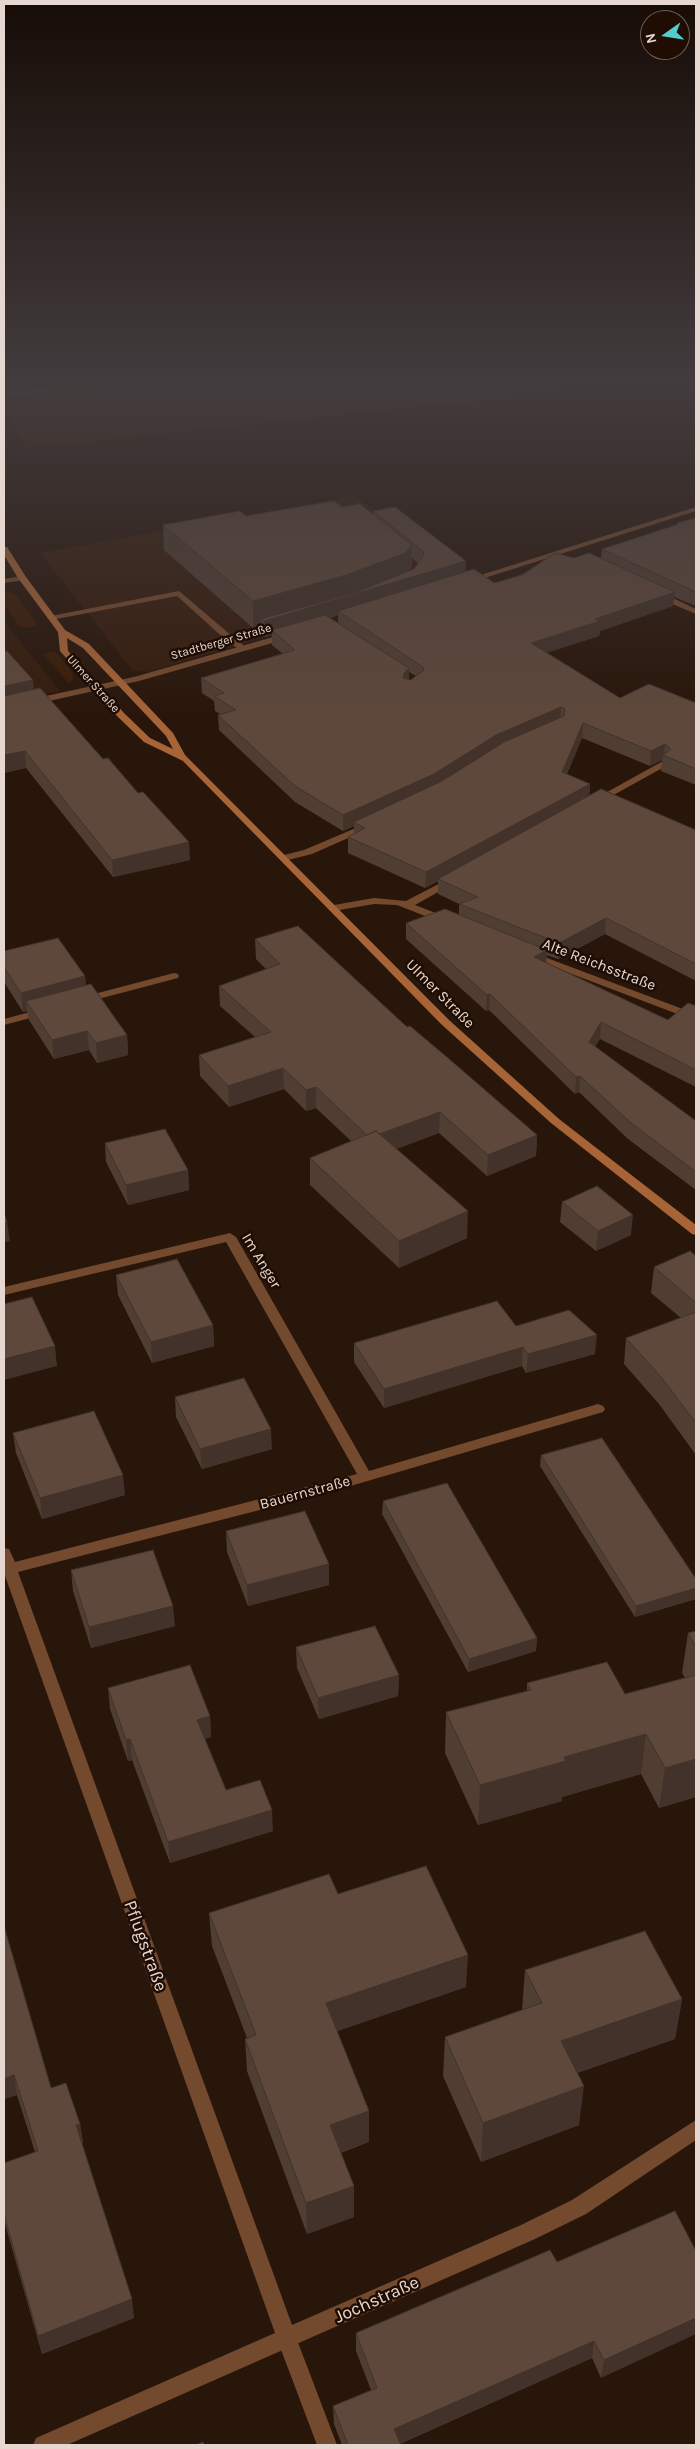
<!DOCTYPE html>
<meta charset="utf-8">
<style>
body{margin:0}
#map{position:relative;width:700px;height:2449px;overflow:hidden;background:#29160a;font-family:Karla,sans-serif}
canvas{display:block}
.frame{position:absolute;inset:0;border:5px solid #e6d8d1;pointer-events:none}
.north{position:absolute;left:640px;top:10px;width:50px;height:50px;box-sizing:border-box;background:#1f0d03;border:1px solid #6f5e55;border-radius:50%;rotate:257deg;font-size:14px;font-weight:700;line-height:20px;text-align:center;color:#e6d8d1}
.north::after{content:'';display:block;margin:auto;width:18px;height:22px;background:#52cdcc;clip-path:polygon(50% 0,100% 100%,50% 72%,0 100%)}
</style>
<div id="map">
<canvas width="700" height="2449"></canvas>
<div class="frame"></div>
<div class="north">N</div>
</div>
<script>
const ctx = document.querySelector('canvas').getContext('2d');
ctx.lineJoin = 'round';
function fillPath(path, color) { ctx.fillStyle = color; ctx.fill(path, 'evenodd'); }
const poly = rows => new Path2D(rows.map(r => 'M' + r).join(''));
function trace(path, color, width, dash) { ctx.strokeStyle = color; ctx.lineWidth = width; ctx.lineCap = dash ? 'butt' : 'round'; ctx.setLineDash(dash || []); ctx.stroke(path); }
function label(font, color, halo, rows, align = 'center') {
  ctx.font = font + ' Karla,sans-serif'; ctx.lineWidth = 5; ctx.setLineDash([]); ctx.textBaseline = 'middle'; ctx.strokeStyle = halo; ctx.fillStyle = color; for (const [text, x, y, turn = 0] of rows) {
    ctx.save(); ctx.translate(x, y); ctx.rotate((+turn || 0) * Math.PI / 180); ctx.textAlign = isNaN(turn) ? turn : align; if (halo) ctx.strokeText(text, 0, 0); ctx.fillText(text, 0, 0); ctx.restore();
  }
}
fillPath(poly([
 [7,380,179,380,7,398],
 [354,496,468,576,148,672,133,671,40,553],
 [4,621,60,691,4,703]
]), '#351c0c');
fillPath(poly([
 [179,380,573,380,577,383,544,387,550,393,26,448,4,405,4,398],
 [11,592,15,594,36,622,35,626,25,628,19,626,4,604,4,593],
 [55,651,73,673,73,679,69,683,43,654]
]), '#3a1c07');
fillPath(poly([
 [123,380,141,380,138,382,4,396,4,392,123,380],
 [179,591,232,636,276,623,280,626,237,640,247,648,240,650,227,641,177,596,51,620,47,618,51,616,179,591],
 [370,822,375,825,373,827,312,854,284,861,279,858,280,856,304,850,370,822],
 [287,2329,294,2332,337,2445,317,2445,277,2339,280,2332,287,2329]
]), '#744a2f');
fillPath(poly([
 [696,507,696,511,472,582,465,580,696,507],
 [22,576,25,576,25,580,4,583,4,579,22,576],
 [656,593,662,593,696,609,696,614,656,597,656,593],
 [287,633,291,636,290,638,139,681,4,711,4,705,134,677,287,633],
 [663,761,668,764,666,766,599,803,596,804,591,801,663,761],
 [452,877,457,880,456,882,415,905,451,919,451,923,443,923,397,905,374,904,334,911,329,908,334,905,374,898,406,901,452,877],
 [531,952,696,1014,696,1021,527,957,527,953,531,952],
 [174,973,178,974,179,976,178,978,83,1003,78,1000,79,998,174,973],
 [45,1008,51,1011,49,1013,4,1025,4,1019,45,1008],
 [230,1233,236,1237,369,1471,598,1404,603,1406,605,1409,603,1412,330,1492,18,1572,292,2325,521,2225,572,2200,696,2120,696,2140,586,2214,535,2239,67,2445,33,2445,36,2438,275,2333,4,1573,4,1548,9,1549,15,1562,357,1474,226,1242,4,1295,4,1287,230,1233]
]), '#744a2f');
fillPath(poly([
 [4,547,7,547,26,577,65,630,89,644,173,733,185,755,449,1020,559,1119,696,1225,696,1235,692,1234,551,1123,441,1024,183,761,144,742,118,717,60,651,58,632,18,578,4,555,4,547],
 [67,638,83,648,166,736,173,749,150,738,124,713,68,651,67,638]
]), '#a76437');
fillPath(poly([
 [342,507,373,515,373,511,465,572,494,583,574,558,601,558,602,549,677,525,677,523,696,518,696,606,674,597,673,606,600,631,599,636,546,653,620,698,696,703,696,785,661,771,662,760,650,766,582,738,567,774,590,784,589,796,696,830,696,981,605,934,558,959,547,955,546,962,668,1020,695,1005,696,999,696,1087,600,1039,595,1046,696,1121,696,1190,628,1139,579,1092,575,1094,489,1010,486,1011,406,939,406,923,459,915,459,904,438,894,438,881,425,888,348,853,348,837,354,834,354,826,343,831,295,802,219,730,218,715,220,714,215,711,214,701,202,693,201,678,283,654,272,645,272,635,264,637,262,635,261,626,253,628,164,550,163,525],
 [412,558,418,563,414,569,411,570],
 [338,615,338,623,330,618],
 [409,672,416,676,411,680,409,680],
 [4,651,34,689,190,860,113,877,26,768,4,773],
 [255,939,407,1027,537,1135,536,1156,487,1176,439,1133,396,1149,467,1238,399,1268,310,1185,310,1158,351,1141,316,1108,306,1111,284,1089,229,1107,200,1076,199,1055,255,1037,220,1006,219,986,266,969,256,959],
 [4,951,85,976,86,986,127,1035,128,1055,97,1063,89,1050,54,1059,29,1020,27,1011,23,1012,4,982],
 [105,1143,188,1170,189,1190,128,1205,106,1162],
 [562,1202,631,1235,596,1251,560,1222],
 [696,1256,696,1455,659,1404,624,1364,626,1338,681,1318,651,1293,654,1267],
 [116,1275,213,1325,214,1346,152,1363,118,1295],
 [516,1326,595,1354,526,1373,522,1366,384,1408,354,1362,354,1343],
 [175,1397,272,1449,202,1469,176,1417],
 [13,1433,125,1495,42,1519,16,1453],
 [541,1455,696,1579,696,1599,635,1617,540,1466],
 [383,1501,537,1638,536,1651,468,1672,382,1514],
 [226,1531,329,1585,248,1606,227,1552],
 [71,1570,175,1626,91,1648,73,1591],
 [696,1631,696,1797,659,1808,641,1774,562,1797,562,1801,478,1825,445,1753,446,1712,527,1691,527,1683,625,1694,685,1678,682,1673,688,1633],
 [296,1647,399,1675,398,1696,319,1719,297,1668],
 [108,1688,210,1716,211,1737,205,1739,226,1790,273,1831,170,1863,132,1760,128,1761,110,1709],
 [338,1894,466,1987,337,2031,369,2142,341,2153,354,2186,354,2217,307,2234,247,2071,245,2039,247,2038,212,1946,209,1913],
 [4,1926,51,2088,80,2124,83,2143,81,2144,134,2318,42,2354,4,2220,4,2163,35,2152,17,2095,4,2099],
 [525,1970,682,1999,675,2039,577,2073,579,2125,481,2162,443,2076,445,2037,522,2010],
 [675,2211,601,2378,592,2358,400,2444,401,2445,342,2445,334,2424,333,2406,371,2390,356,2351,356,2333,557,2262]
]), '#513e33');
fillPath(poly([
 [412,545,411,570,466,561,465,576,338,611,338,615,276,634,272,630,272,635,264,637,264,621,261,619,261,626,253,628,253,601],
 [675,592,673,606,600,631,599,636,530,658,531,643,595,619],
 [409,668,409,683,403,678,404,673],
 [33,680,35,696,4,703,4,686],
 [561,707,560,722,434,789,354,822,354,826,343,831,343,815,496,735],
 [583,723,582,738,561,788,562,772],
 [665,744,664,756,663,755,662,760,650,766,651,751],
 [25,751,26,768,4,773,4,755],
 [590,784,589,799,438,879,438,881,425,888,426,872],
 [189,842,190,860,113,877,112,860],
 [606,918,605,934,558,959,559,943],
 [547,950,546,966,534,957],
 [85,976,87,995,26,1001,27,1011,23,1012,21,993],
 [490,994,489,1010,486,1011,487,995],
 [601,1022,600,1039,588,1058,589,1042],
 [87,1031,89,1050,54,1059,52,1040],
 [127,1035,128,1055,97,1063,96,1043],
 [283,1068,284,1089,229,1107,228,1086],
 [580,1076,579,1092,575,1094,576,1077],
 [316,1087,316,1108,306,1111,306,1090],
 [440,1112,439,1133,370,1159,370,1138],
 [537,1135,536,1156,487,1176,488,1155],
 [188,1170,189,1190,128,1205,126,1185],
 [468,1211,467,1238,399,1268,399,1241],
 [633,1215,631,1235,596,1251,598,1231],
 [7,1222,10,1241,4,1242,4,1223],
 [213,1325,214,1346,152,1363,151,1342],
 [597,1335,595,1354,526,1373,528,1354],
 [55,1346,57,1366,4,1380,4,1359],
 [523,1347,522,1366,384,1408,384,1389],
 [271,1429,272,1449,202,1469,200,1449],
 [123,1475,125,1495,42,1519,40,1498],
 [329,1564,329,1585,248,1606,247,1585],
 [696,1588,696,1599,635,1617,636,1606],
 [173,1606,175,1626,91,1648,89,1627],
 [537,1638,536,1651,468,1672,469,1659],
 [399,1675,398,1696,319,1719,318,1698],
 [210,1716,211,1737,198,1741,197,1720],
 [646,1734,641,1774,562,1797,562,1801,478,1825,480,1785,564,1757],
 [130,1739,132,1760,128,1761,126,1740],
 [696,1759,696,1797,659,1808,665,1768],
 [272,1810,273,1831,170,1863,168,1842],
 [468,1955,466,1987,326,2035,326,2003],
 [682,1999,675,2039,557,2080,561,2041],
 [14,2075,17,2095,4,2099,4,2079],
 [584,2086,579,2125,481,2162,483,2123],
 [369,2111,369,2142,330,2156,330,2125],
 [80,2124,83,2143,78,2145,76,2125],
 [354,2186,354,2217,307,2234,306,2203],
 [132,2299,134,2318,42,2354,38,2336],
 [696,2318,696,2334,601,2378,604,2360],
 [594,2341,592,2358,396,2445,394,2429]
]), '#423229');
const building = poly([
 [334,501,342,507,360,504,412,545,405,553,346,575,253,601,163,525,240,511,246,516,334,501],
 [395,507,466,561,264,621,261,619,354,593,414,569,424,555,423,551,373,511,395,507],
 [696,518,696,592,602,549,679,524,677,523,696,518],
 [555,553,574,558,589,553,675,592,595,619,600,621,531,643,620,698,649,684,696,703,696,769,663,755,671,749,665,744,651,751,583,723,562,772,590,784,426,872,348,837,365,828,354,822,442,781,504,742,564,716,565,709,561,707,496,735,434,774,343,815,295,786,218,715,236,710,214,696,224,693,201,678,295,650,272,630,325,615,409,668,404,673,403,678,411,680,424,670,423,667,338,611,474,569,494,583,522,575,555,553],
 [4,651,7,651,33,680,4,686,4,651],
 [40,688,103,759,108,758,138,793,143,792,189,842,112,860,25,751,4,755,4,696,40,688],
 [601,789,696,830,696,964,606,918,559,943,459,904,478,897,438,879,601,789],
 [445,909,547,950,534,957,668,1020,688,1003,696,1006,696,1070,601,1022,589,1042,696,1121,696,1172,630,1122,580,1076,576,1077,490,994,487,995,406,923,445,909],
 [298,926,407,1027,410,1026,448,1058,537,1135,488,1155,440,1112,379,1134,376,1131,367,1135,316,1087,306,1090,283,1068,228,1086,199,1055,271,1032,219,986,280,964,255,939,298,926],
 [58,938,85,976,21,993,4,967,4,951,58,938],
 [91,984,127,1035,96,1043,87,1031,52,1040,26,1001,91,984],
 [165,1129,188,1170,126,1185,105,1143,165,1129],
 [376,1131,468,1211,399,1241,310,1158,376,1131],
 [597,1186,633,1215,598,1231,562,1202,597,1186],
 [4,1213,7,1222,4,1223,4,1213],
 [690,1251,696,1256,696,1303,654,1267,690,1251],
 [177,1259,213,1325,151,1342,116,1275,177,1259],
 [32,1297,55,1346,4,1359,4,1304,32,1297],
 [497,1301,516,1326,569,1310,597,1335,528,1354,523,1347,384,1389,354,1343,497,1301],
 [696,1312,696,1423,662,1378,626,1338,696,1312],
 [244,1378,271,1429,200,1449,175,1397,244,1378],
 [94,1411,123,1475,40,1498,13,1433,94,1411],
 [602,1438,696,1579,696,1588,636,1606,541,1455,602,1438],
 [447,1483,537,1638,469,1659,383,1501,447,1483],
 [305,1511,329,1564,247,1585,226,1531,305,1511],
 [153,1550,173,1606,89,1627,71,1570,153,1550],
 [375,1626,399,1675,318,1698,296,1647,375,1626],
 [696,1631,696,1647,688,1633,696,1631],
 [607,1662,625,1694,696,1675,696,1759,665,1768,646,1734,564,1757,566,1761,480,1785,446,1712,531,1690,527,1683,607,1662],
 [190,1665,210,1716,197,1720,226,1790,260,1780,272,1810,168,1842,130,1739,126,1740,108,1688,190,1665],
 [426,1866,468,1955,326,2003,369,2111,330,2125,354,2186,306,2203,245,2039,256,2035,209,1913,329,1874,338,1894,426,1866],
 [4,1926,51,2088,66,2083,80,2124,76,2125,132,2299,38,2336,4,2214,4,2163,38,2151,14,2075,4,2079,4,1926],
 [645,1931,682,1999,561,2041,584,2086,483,2123,445,2037,542,2003,525,1970,645,1931],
 [675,2211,696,2251,696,2318,604,2360,594,2341,394,2429,401,2445,348,2445,333,2406,377,2388,356,2333,550,2250,557,2262,675,2211],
 [203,2442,204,2445,196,2445,203,2442]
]);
fillPath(building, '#5e483b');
trace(building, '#423229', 1);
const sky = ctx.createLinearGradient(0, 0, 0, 722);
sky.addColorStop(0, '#170c06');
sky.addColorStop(0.53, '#433c3e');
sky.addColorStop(1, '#433c3e00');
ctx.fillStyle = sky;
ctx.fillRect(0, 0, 700, 722);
label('12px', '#e6d8d1', '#1f0d03', [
 ["Stadtberger Straße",221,642,-16],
 ["Ulmer Straße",93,684,48]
]);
label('15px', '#e6d8d1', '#1f0d03', [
 ["Alte Reichsstraße",599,965,21],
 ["Ulmer Straße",440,994,45],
 ["Im Anger",261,1261,59],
 ["Bauernstraße",305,1493,-15]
]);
label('18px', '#e6d8d1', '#1f0d03', [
 ["Pflugstraße",145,1946,70],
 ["Jochstraße",377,2300,-24]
]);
</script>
